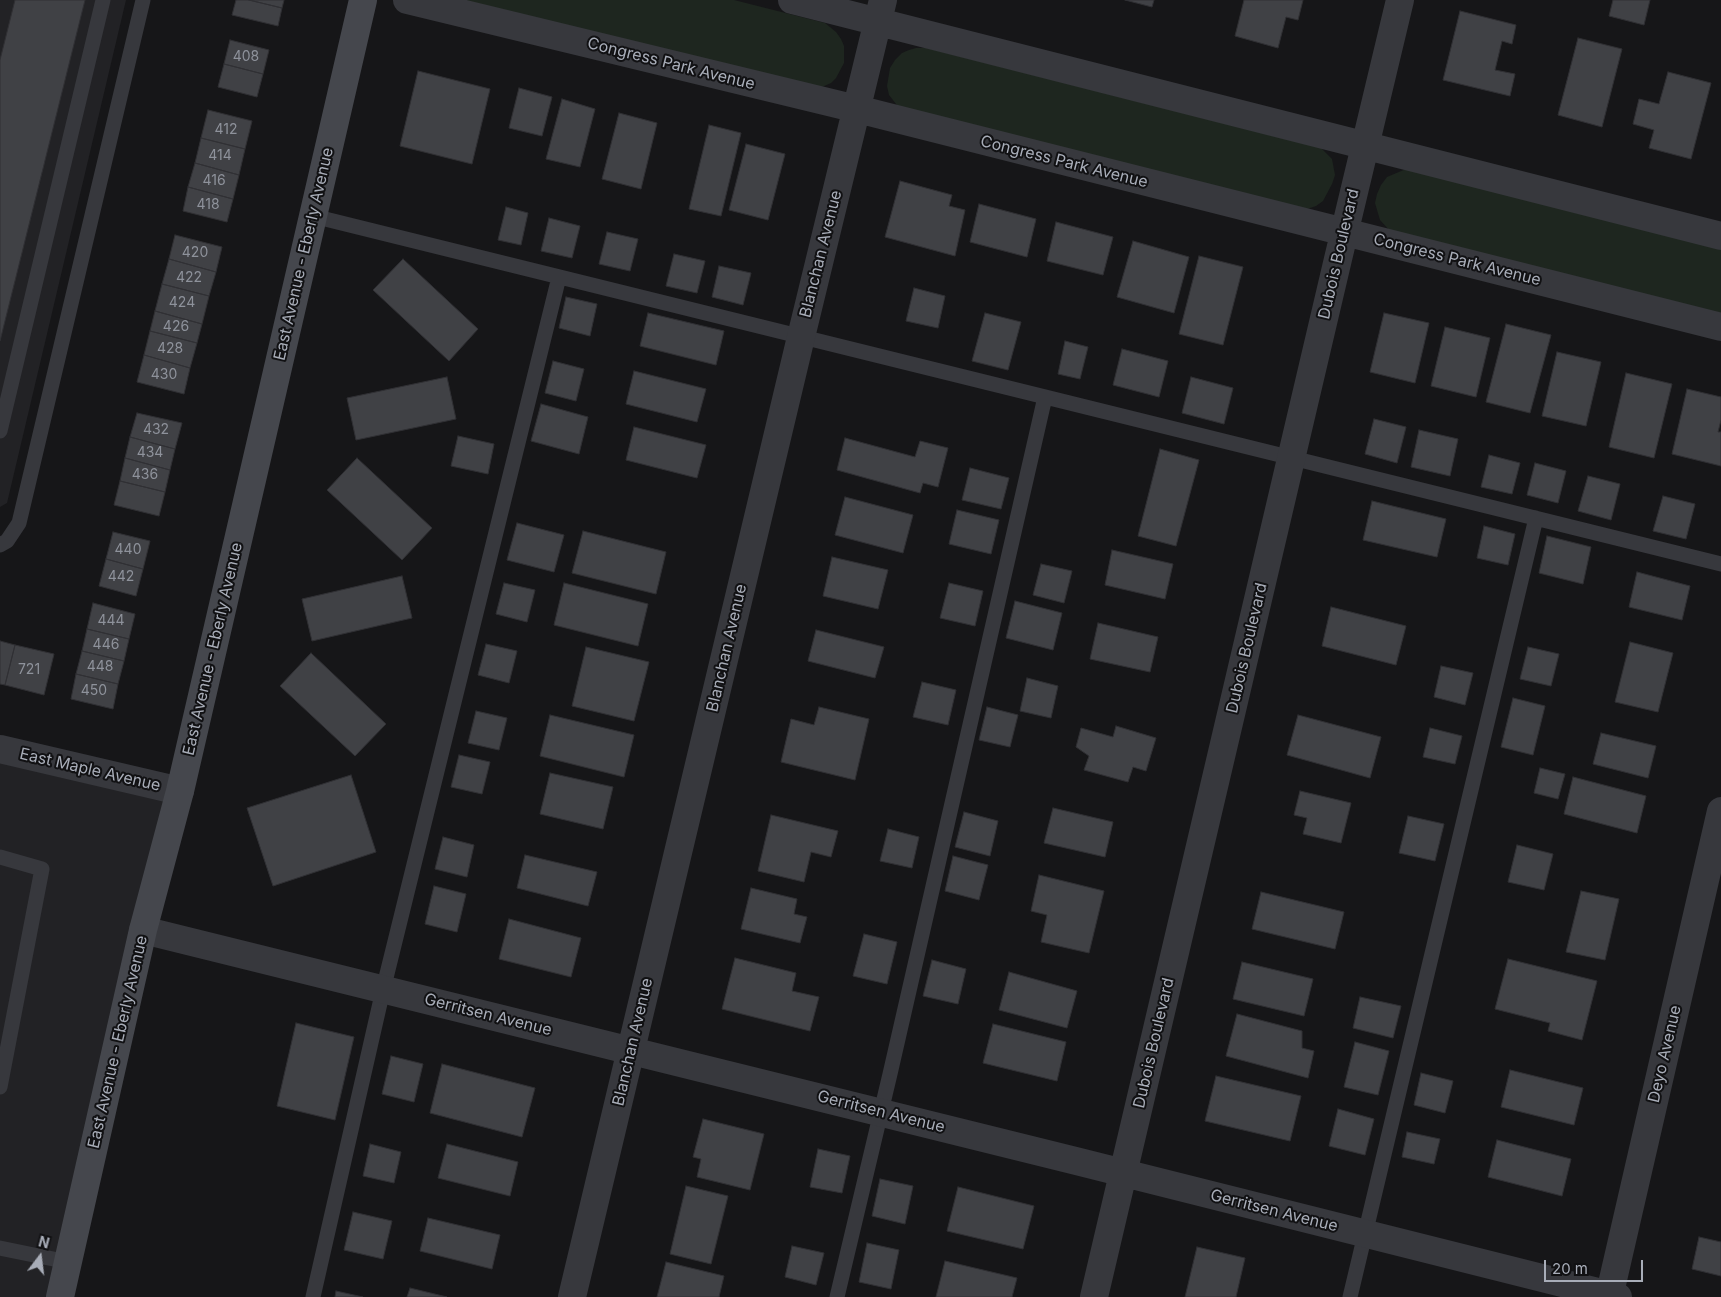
<!DOCTYPE html>
<style>
body{margin:0}
#map{position:relative;width:1721px;height:1297px;overflow:hidden;background:#161618;font-family:Inter,sans-serif}
canvas{display:block}
.north{position:absolute;left:15px;top:1232px;width:50px;height:50px;-webkit-text-stroke:4px #111113;paint-order:stroke;rotate:15deg;font-size:14px;font-weight:700;line-height:20px;text-align:center;color:#a8adb8}
.north::after{content:'';display:block;margin:auto;width:18px;height:22px;background:#a8adb8;clip-path:polygon(50% 0,100% 100%,50% 72%,0 100%)}
.scale{position:absolute;left:1544px;top:1260px;width:99px;height:22px;box-sizing:border-box;border:2px solid #a8adb8;border-top:0;padding-left:6px;font-size:15px;line-height:18px;white-space:nowrap;color:#a8adb8;-webkit-text-stroke:4px #111113;paint-order:stroke}
</style>
<div id="map">
<canvas width="1721" height="1297"></canvas>
<div class="north">N</div>
<div class="scale">20 m</div>
</div>
<script>
const ctx = document.querySelector('canvas').getContext('2d');
ctx.lineJoin = 'round';
function fillPath(path, color) { ctx.fillStyle = color; ctx.fill(path, 'evenodd'); }
const poly = rows => new Path2D(rows.map(r => 'M' + r).join(''));
function trace(path, color, width, dash) { ctx.strokeStyle = color; ctx.lineWidth = width; ctx.lineCap = dash ? 'butt' : 'round'; ctx.setLineDash(dash || []); ctx.stroke(path); }
function label(font, color, halo, rows, align = 'center') {
  ctx.font = font + ' Inter,sans-serif'; ctx.lineWidth = 4; ctx.setLineDash([]); ctx.textBaseline = 'middle'; ctx.strokeStyle = halo; ctx.fillStyle = color; for (const [text, x, y, turn = 0] of rows) {
    ctx.save(); ctx.translate(x, y); ctx.rotate((+turn || 0) * Math.PI / 180); ctx.textAlign = isNaN(turn) ? turn : align; if (halo) ctx.strokeText(text, 0, 0); ctx.fillText(text, 0, 0); ctx.restore();
  }
}
fillPath(poly([
 [0,0,126,0,7,503,0,507],
 [0,751,176,793,54,1297,0,1297]
]), '#222225');
fillPath(poly([
 [449,0,734,0,825,23,836,32,841,39,844,46,844,63,836,78,831,83,822,87],
 [916,48,927,48,1321,148,1332,159,1335,175,1332,184,1323,201,1316,206,1307,209,900,109,889,95,887,86,890,68,895,60,902,53,909,50],
 [1406,169,1721,246,1721,316,1391,232,1380,220,1375,203,1377,194,1381,185,1387,177]
]), '#1e261f');
const building = poly([
 [15,0,85,0,0,341,0,60,15,0],
 [236,0,249,0,282,8,278,26,232,15,236,0],
 [249,0,284,0,282,8,249,0],
 [1125,0,1154,0,1152,7,1125,0],
 [1244,0,1303,0,1298,20,1286,17,1278,48,1235,36,1244,0],
 [1613,0,1650,0,1644,25,1609,16,1613,0],
 [1460,11,1516,25,1512,44,1502,41,1495,70,1515,74,1510,96,1443,80,1460,11],
 [1578,38,1622,49,1602,127,1558,115,1578,38],
 [230,40,269,50,263,74,224,64,230,40],
 [224,64,263,74,257,97,218,87,224,64],
 [418,71,490,89,472,164,400,146,418,71],
 [1668,72,1711,83,1691,159,1649,148,1654,130,1633,124,1639,99,1659,104,1668,72],
 [519,88,552,97,542,136,509,128,519,88],
 [562,99,595,109,580,167,546,159,562,99],
 [208,110,252,121,245,149,201,138,208,110],
 [619,113,657,123,641,189,602,179,619,113],
 [709,125,741,133,721,216,689,209,709,125],
 [201,138,245,149,239,175,195,163,201,138],
 [746,144,785,154,768,220,729,210,746,144],
 [195,163,239,175,233,199,188,187,195,163],
 [900,181,952,195,949,206,965,210,955,256,885,237,900,181],
 [188,187,233,199,227,222,183,211,188,187],
 [979,204,1036,219,1027,257,970,242,979,204],
 [506,207,528,213,521,245,498,240,506,207],
 [549,218,580,226,572,258,541,251,549,218],
 [1056,222,1113,237,1103,275,1047,261,1056,222],
 [607,232,638,239,630,271,599,264,607,232],
 [175,235,222,247,216,272,169,259,175,235],
 [1133,241,1189,257,1174,313,1117,297,1133,241],
 [674,254,705,261,697,293,666,286,674,254],
 [1199,256,1243,267,1223,345,1179,334,1199,256],
 [169,259,216,272,209,296,162,284,169,259],
 [403,259,478,329,449,361,373,290,403,259],
 [719,266,751,273,743,305,712,297,719,266],
 [162,284,209,296,202,324,155,311,162,284],
 [914,288,945,296,938,328,906,321,914,288],
 [566,297,597,304,590,336,559,328,566,297],
 [155,311,202,324,197,343,150,331,155,311],
 [648,313,724,331,716,365,640,346,648,313],
 [985,313,1021,322,1008,370,972,361,985,313],
 [1384,313,1429,323,1415,383,1370,372,1384,313],
 [1506,324,1551,335,1530,413,1486,402,1506,324],
 [1445,327,1490,338,1476,397,1431,386,1445,327],
 [150,331,197,343,190,368,144,355,150,331],
 [1065,341,1088,347,1080,379,1058,374,1065,341],
 [1122,349,1168,361,1159,397,1113,385,1122,349],
 [1557,352,1601,362,1586,426,1542,416,1557,352],
 [144,355,190,368,184,394,137,382,144,355],
 [553,361,584,369,576,401,545,393,553,361],
 [634,371,706,389,697,422,626,404,634,371],
 [1626,373,1672,384,1654,458,1609,447,1626,373],
 [447,377,456,419,356,440,347,398,447,377],
 [1191,377,1233,388,1224,424,1182,413,1191,377],
 [1687,389,1721,397,1721,420,1718,432,1721,432,1721,466,1672,454,1687,389],
 [541,404,588,417,579,454,531,441,541,404],
 [137,413,182,423,175,449,130,437,137,413],
 [1374,419,1406,427,1397,463,1365,454,1374,419],
 [634,427,706,445,697,478,626,460,634,427],
 [1419,430,1458,439,1450,476,1411,467,1419,430],
 [458,436,494,444,488,474,451,466,458,436],
 [130,437,175,449,170,470,125,458,130,437],
 [845,438,915,457,920,441,948,448,938,487,923,483,920,493,837,470,845,438],
 [1160,449,1199,460,1176,546,1138,536,1160,449],
 [1489,455,1520,463,1512,494,1481,487,1489,455],
 [125,458,170,470,165,492,120,481,125,458],
 [357,458,432,528,402,560,327,490,357,458],
 [1535,463,1566,471,1558,503,1527,495,1535,463],
 [970,468,1009,478,1001,509,962,500,970,468],
 [1588,476,1620,484,1611,520,1578,511,1588,476],
 [120,481,165,492,159,516,114,505,120,481],
 [1663,496,1695,504,1686,539,1653,531,1663,496],
 [845,497,913,515,903,553,835,535,845,497],
 [1372,501,1446,519,1437,557,1363,540,1372,501],
 [957,510,999,520,991,554,949,544,957,510],
 [517,523,564,535,554,572,507,560,517,523],
 [1484,526,1515,534,1508,565,1477,558,1484,526],
 [583,531,666,552,656,594,572,573,583,531],
 [113,532,150,541,143,569,106,559,113,532],
 [1547,536,1591,547,1583,584,1539,573,1547,536],
 [1112,550,1173,564,1165,599,1105,585,1112,550],
 [832,557,888,570,878,609,823,596,832,557],
 [106,559,143,569,136,596,99,586,106,559],
 [1041,564,1072,571,1064,603,1033,595,1041,564],
 [1637,572,1690,586,1682,620,1629,607,1637,572],
 [402,576,412,618,312,641,302,599,402,576],
 [504,583,535,590,527,622,496,614,504,583],
 [564,583,648,604,638,646,554,625,564,583],
 [949,583,983,591,975,626,940,618,949,583],
 [1015,601,1062,613,1053,650,1006,638,1015,601],
 [93,603,135,614,129,639,87,629,93,603],
 [1331,607,1406,626,1396,665,1322,646,1331,607],
 [1098,623,1158,637,1150,672,1090,659,1098,623],
 [87,629,129,639,124,661,82,651,87,629],
 [816,630,884,647,875,678,808,661,816,630],
 [0,641,15,645,5,685,0,684,0,641],
 [1630,642,1673,653,1658,712,1615,702,1630,642],
 [486,644,517,651,509,683,478,675,486,644],
 [15,645,54,654,44,695,5,685,15,645],
 [586,647,649,662,634,721,572,706,586,647],
 [1528,647,1559,654,1551,686,1520,679,1528,647],
 [82,651,124,661,118,684,76,674,82,651],
 [311,653,386,724,355,756,280,686,311,653],
 [1441,666,1473,673,1465,705,1434,697,1441,666],
 [76,674,118,684,113,709,71,699,76,674],
 [1027,678,1058,686,1051,718,1020,711,1027,678],
 [922,682,956,690,948,725,913,717,922,682],
 [1513,698,1545,706,1533,755,1501,747,1513,698],
 [819,707,869,719,855,780,781,762,791,719,814,725,819,707],
 [987,707,1018,715,1010,747,979,740,987,707],
 [476,711,507,718,499,750,468,743,476,711],
 [550,715,634,735,624,777,540,756,550,715],
 [1298,715,1381,737,1370,778,1287,755,1298,715],
 [1116,726,1156,738,1146,771,1133,767,1128,782,1084,770,1089,756,1076,747,1081,728,1113,737,1116,726],
 [1430,728,1462,736,1455,764,1423,757,1430,728],
 [1601,733,1656,746,1648,778,1593,764,1601,733],
 [459,755,490,762,482,794,451,787,459,755],
 [1540,768,1565,774,1558,799,1534,793,1540,768],
 [550,773,613,787,603,829,540,814,550,773],
 [351,775,376,852,273,886,247,808,351,775],
 [1573,777,1646,796,1637,833,1564,814,1573,777],
 [1300,791,1351,803,1341,843,1303,834,1307,818,1294,815,1300,791],
 [1053,808,1113,822,1105,857,1044,843,1053,808],
 [964,812,998,821,990,856,955,847,964,812],
 [771,815,838,831,831,857,811,852,804,882,758,871,771,815],
 [1408,816,1444,824,1435,861,1399,853,1408,816],
 [888,829,919,837,912,868,880,861,888,829],
 [443,837,474,845,467,877,435,869,443,837],
 [1517,845,1553,854,1544,890,1508,882,1517,845],
 [525,855,597,872,588,906,517,888,525,855],
 [953,856,988,865,979,900,945,891,953,856],
 [1039,875,1104,891,1089,953,1041,942,1047,915,1031,911,1039,875],
 [434,886,466,894,457,932,425,924,434,886],
 [751,888,797,899,794,914,807,917,800,943,741,929,751,888],
 [1581,891,1619,899,1605,960,1566,952,1581,891],
 [1261,892,1344,912,1335,949,1252,929,1261,892],
 [509,919,581,938,571,977,499,959,509,919],
 [864,934,897,942,887,984,853,976,864,934],
 [735,958,796,973,792,991,819,997,810,1031,722,1009,735,958],
 [1508,959,1597,981,1582,1040,1548,1031,1550,1023,1495,1009,1508,959],
 [932,960,966,969,958,1004,923,996,932,960],
 [1242,962,1313,979,1304,1016,1233,999,1242,962],
 [1009,972,1077,991,1067,1028,999,1010,1009,972],
 [1360,997,1401,1006,1393,1038,1353,1028,1360,997],
 [1237,1014,1302,1031,1302,1048,1314,1051,1308,1078,1226,1056,1237,1014],
 [296,1023,354,1037,335,1120,277,1106,296,1023],
 [993,1024,1066,1042,1057,1081,983,1063,993,1024],
 [1355,1042,1389,1051,1378,1095,1344,1087,1355,1042],
 [391,1056,423,1064,414,1102,382,1094,391,1056],
 [442,1064,535,1088,522,1137,430,1113,442,1064],
 [1510,1070,1583,1088,1574,1125,1501,1107,1510,1070],
 [1421,1073,1453,1081,1445,1113,1414,1105,1421,1073],
 [1216,1076,1301,1096,1290,1141,1205,1121,1216,1076],
 [1338,1109,1374,1119,1365,1155,1329,1146,1338,1109],
 [703,1119,764,1134,750,1190,697,1177,701,1159,693,1157,703,1119],
 [1407,1132,1440,1139,1434,1164,1402,1157,1407,1132],
 [1497,1140,1571,1159,1562,1196,1488,1177,1497,1140],
 [370,1144,401,1152,394,1183,363,1176,370,1144],
 [447,1144,518,1162,510,1196,438,1178,447,1144],
 [818,1149,850,1156,842,1193,810,1187,818,1149],
 [880,1179,913,1186,905,1224,872,1216,880,1179],
 [686,1186,728,1196,711,1264,670,1254,686,1186],
 [958,1187,1034,1206,1023,1249,947,1231,958,1187],
 [353,1212,392,1221,383,1259,344,1250,353,1212],
 [428,1218,500,1235,492,1269,420,1251,428,1218],
 [1699,1237,1721,1242,1721,1276,1692,1269,1699,1237],
 [867,1243,899,1250,891,1289,859,1282,867,1243],
 [792,1246,824,1253,816,1285,785,1277,792,1246],
 [1197,1247,1245,1258,1236,1297,1185,1297,1197,1247],
 [945,1261,1017,1278,1012,1297,936,1297,945,1261],
 [666,1262,724,1276,719,1297,657,1297,666,1262],
 [410,1288,447,1297,407,1297,410,1288],
 [336,1291,363,1297,335,1297,336,1291]
]);
fillPath(building, '#404145');
trace(building, '#303034', 1);
trace(poly([
 [313,216,1721,564],
 [0,431,103,0],
 [0,545,7,541,19,523,143,0],
 [0,857,42,869,0,1087],
 [0,1248,68,1262],
 [313,1297,383,990,559,277],
 [837,1297,890,1074,1045,397],
 [1350,1297,1536,518]
]), '#37383d', 15);
trace(poly([
 [407,0,857,109,1721,327],
 [792,0,1721,236],
 [0,749,180,791],
 [143,930,1076,1161,1618,1297],
 [572,1297,801,337,883,0],
 [1094,1297,1338,259,1400,0],
 [1609,1297,1721,811]
]), '#37383d', 28);
trace(poly([
 [60,1297,143,930,180,791,363,0]
]), '#45474d', 28);
label('14px', '#8e929b', null, [
 ["408",246,57],
 ["412",226,130],
 ["414",220,156],
 ["416",214,181],
 ["418",208,205],
 ["420",195,253],
 ["422",189,278],
 ["424",182,303],
 ["426",176,327],
 ["428",170,349],
 ["430",164,375],
 ["432",156,430],
 ["434",150,453],
 ["436",145,475],
 ["440",128,550],
 ["442",121,577],
 ["444",111,621],
 ["446",106,645],
 ["448",100,667],
 ["721",29,670],
 ["450",94,691]
]);
label('16px', '#a8adb8', '#111113', [
 ["Congress Park Avenue",671,64,14],
 ["Congress Park Avenue",1064,162,14],
 ["East Avenue - Eberly Avenue",304,254,-77],
 ["Blanchan Avenue",821,254,-76],
 ["Dubois Boulevard",1339,254,-77],
 ["Congress Park Avenue",1457,260,14],
 ["Blanchan Avenue",727,648,-77],
 ["Dubois Boulevard",1247,648,-77],
 ["East Avenue - Eberly Avenue",213,649,-77],
 ["East Maple Avenue",90,770,13],
 ["Gerritsen Avenue",488,1015,14],
 ["East Avenue - Eberly Avenue",118,1042,-77],
 ["Blanchan Avenue",633,1042,-77],
 ["Dubois Boulevard",1154,1043,-77],
 ["Deyo Avenue",1665,1054,-77],
 ["Gerritsen Avenue",881,1112,14],
 ["Gerritsen Avenue",1274,1211,14]
]);
</script>
